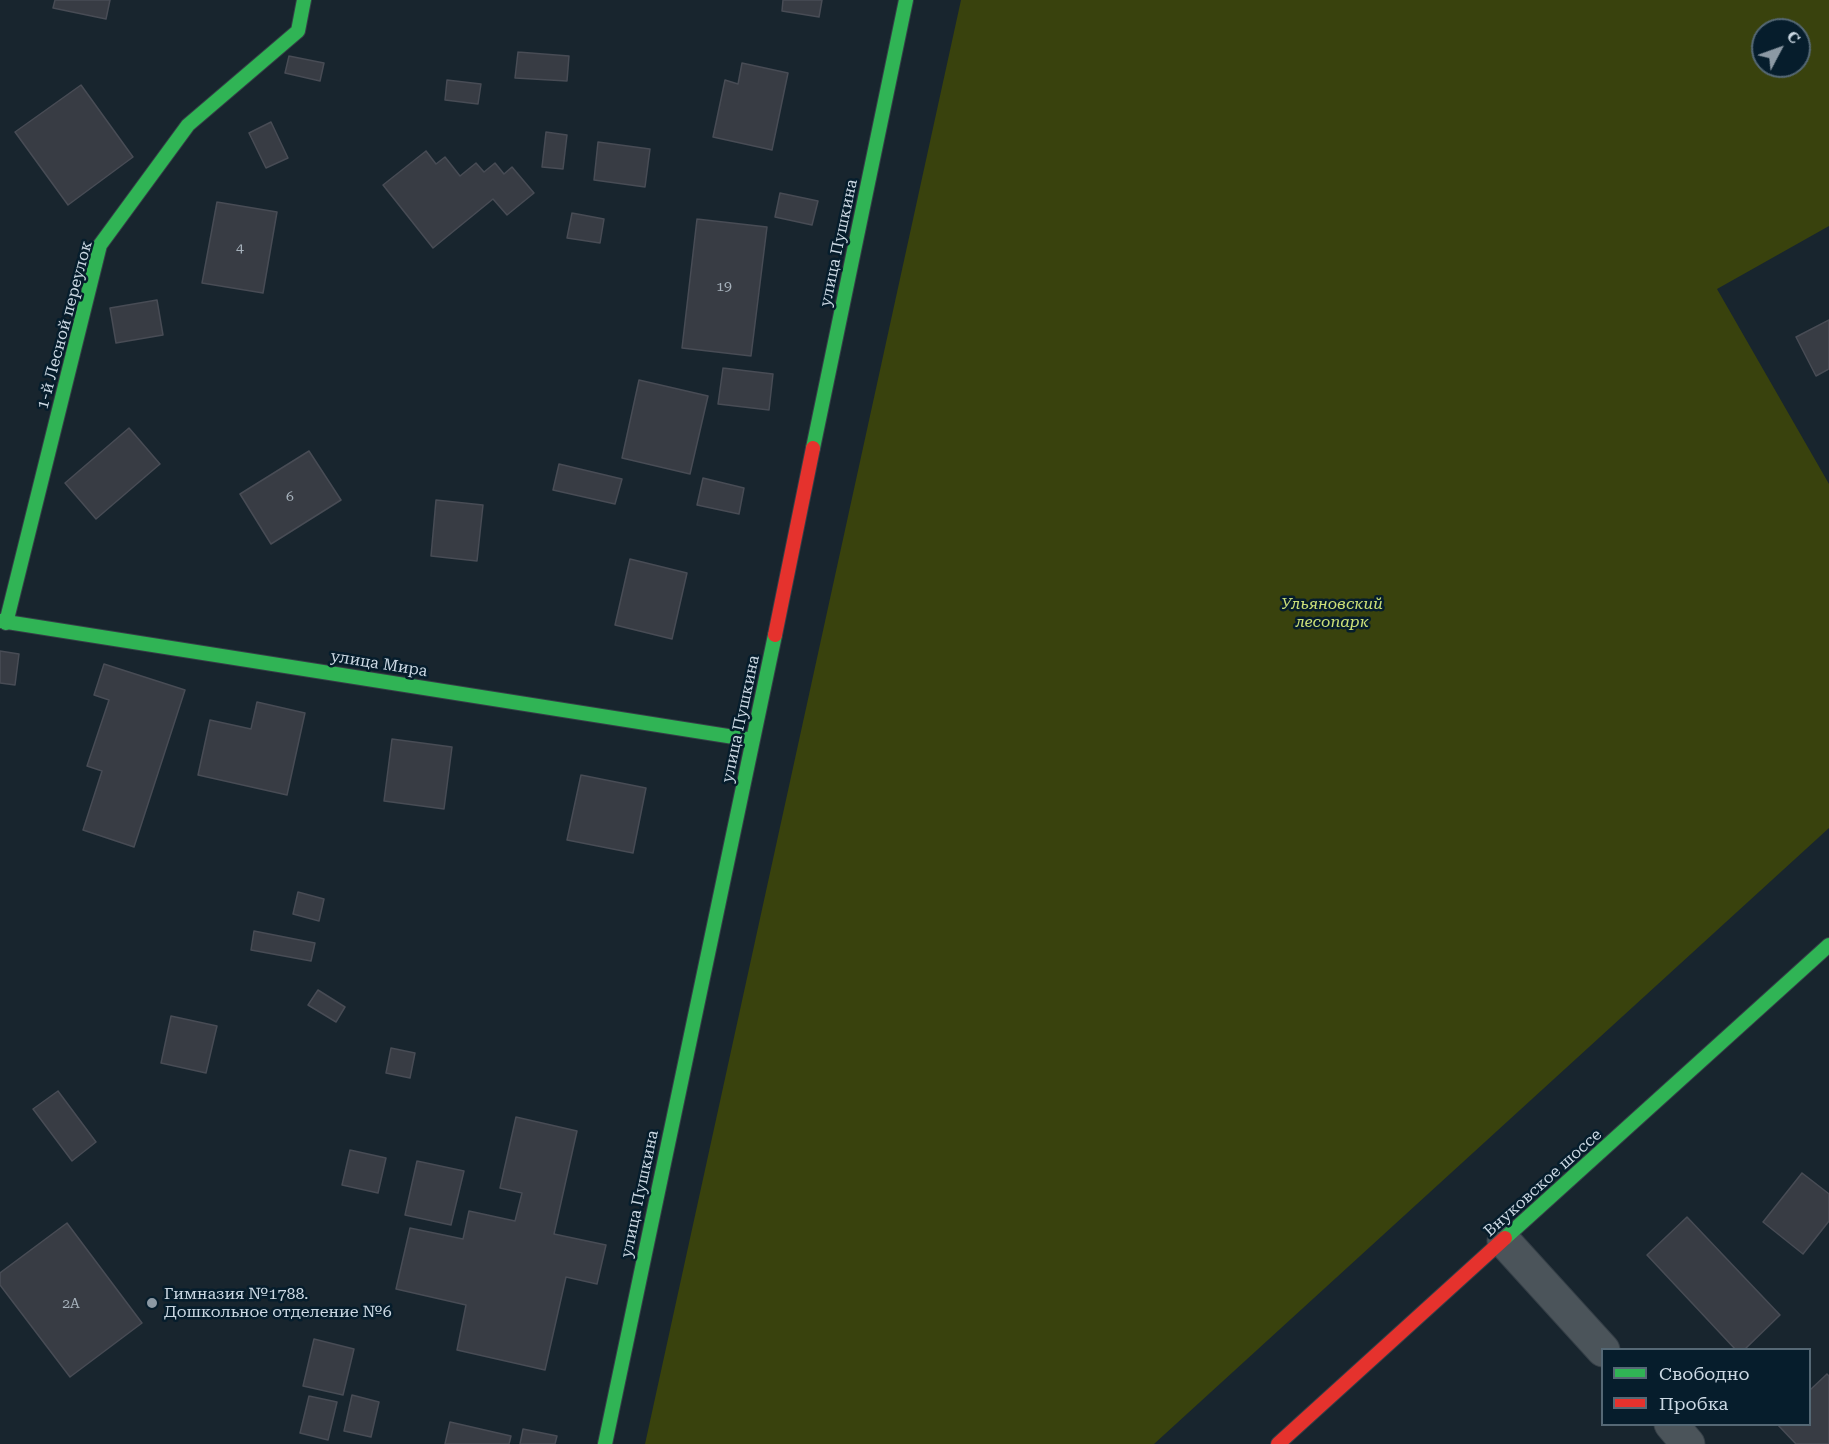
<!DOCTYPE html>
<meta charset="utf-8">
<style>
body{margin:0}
#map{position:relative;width:1829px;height:1444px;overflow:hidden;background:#18252e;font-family:"Roboto Serif",serif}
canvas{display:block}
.legend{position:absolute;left:1601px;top:1348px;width:210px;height:78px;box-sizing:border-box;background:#061d2c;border:2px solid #556875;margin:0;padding:8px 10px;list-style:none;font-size:18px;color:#cbd8e3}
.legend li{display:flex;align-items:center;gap:12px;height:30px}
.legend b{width:30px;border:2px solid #556875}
.north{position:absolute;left:1751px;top:18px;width:60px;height:60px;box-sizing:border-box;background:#061d2c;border:2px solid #556875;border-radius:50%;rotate:49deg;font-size:16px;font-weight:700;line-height:24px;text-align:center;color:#cbd8e3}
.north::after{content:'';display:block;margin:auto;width:21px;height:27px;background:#8c99a4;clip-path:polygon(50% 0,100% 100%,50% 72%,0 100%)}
</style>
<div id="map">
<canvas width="1829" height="1444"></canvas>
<ul class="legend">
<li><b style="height:8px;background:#30b455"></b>Свободно</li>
<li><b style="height:8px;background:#e5322d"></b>Пробка</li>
</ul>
<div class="north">С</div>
</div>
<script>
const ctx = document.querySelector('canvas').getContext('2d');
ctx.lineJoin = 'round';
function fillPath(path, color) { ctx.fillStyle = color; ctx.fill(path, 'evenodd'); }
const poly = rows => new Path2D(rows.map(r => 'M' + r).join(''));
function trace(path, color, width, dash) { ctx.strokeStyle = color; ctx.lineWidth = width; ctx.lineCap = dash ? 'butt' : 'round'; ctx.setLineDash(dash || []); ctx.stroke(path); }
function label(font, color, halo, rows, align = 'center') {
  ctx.font = font + ' "Roboto Serif",serif'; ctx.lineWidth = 5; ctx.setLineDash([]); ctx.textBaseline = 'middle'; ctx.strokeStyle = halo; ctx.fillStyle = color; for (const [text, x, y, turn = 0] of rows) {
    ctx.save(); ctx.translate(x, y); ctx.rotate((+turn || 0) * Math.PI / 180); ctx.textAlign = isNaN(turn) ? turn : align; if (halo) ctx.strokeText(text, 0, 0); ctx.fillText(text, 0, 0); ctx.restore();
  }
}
fillPath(poly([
 [961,0,1829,0,1829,226,1717,289,1829,484,1829,828,1154,1444,645,1444],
 [1763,30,1799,30,1799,66,1763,66]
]), '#39420d');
const building = poly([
 [55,0,110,0,106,19,53,8,55,0],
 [783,0,822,0,819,17,782,11,783,0],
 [518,52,569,56,567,81,515,78,518,52],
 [289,56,324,63,320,81,285,73,289,56],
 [742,63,788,73,772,150,713,137,725,80,738,84,742,63],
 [447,80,481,84,478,104,445,100,447,80],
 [81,85,133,157,68,205,15,132,81,85],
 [271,122,288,158,266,168,249,133,271,122],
 [546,132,567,135,563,169,542,167,546,132],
 [598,142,650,149,645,187,594,180,598,142],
 [426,151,436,164,445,157,460,176,476,163,484,172,495,163,504,174,512,167,534,193,507,215,493,199,433,248,383,185,426,151],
 [780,193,818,201,812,225,775,217,780,193],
 [217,202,277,212,263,293,202,283,217,202],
 [572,213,604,219,600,243,567,238,572,213],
 [697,219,767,227,751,356,682,348,697,219],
 [157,300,163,335,116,343,110,308,157,300],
 [1829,320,1829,369,1816,376,1796,337,1829,320],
 [723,368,773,374,769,410,718,404,723,368],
 [639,380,708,396,690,474,622,458,639,380],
 [129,428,160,464,96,519,65,483,129,428],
 [309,451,341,500,271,544,240,494,309,451],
 [559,464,622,479,615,504,553,490,559,464],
 [703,478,744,488,739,514,697,505,703,478],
 [436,500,483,505,477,561,431,556,436,500],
 [630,559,687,573,672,639,615,625,630,559],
 [0,651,19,654,15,685,0,683,0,651],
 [104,664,185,690,134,847,83,830,102,771,87,766,109,700,94,695,104,664],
 [257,702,305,713,287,795,198,775,210,720,251,729,257,702],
 [392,739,452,747,444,809,384,801,392,739],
 [581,775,646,788,633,853,567,840,581,775],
 [298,892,324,899,319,921,293,914,298,892],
 [254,931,315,943,311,961,251,950,254,931],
 [318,990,345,1007,336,1022,308,1005,318,990],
 [171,1016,217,1026,206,1073,161,1063,171,1016],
 [391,1048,415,1053,410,1078,386,1073,391,1048],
 [58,1091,96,1142,72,1161,33,1109,58,1091],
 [516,1117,577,1131,554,1234,606,1245,597,1284,566,1277,545,1370,457,1350,466,1305,396,1289,410,1228,463,1239,469,1211,515,1221,522,1193,500,1188,516,1117],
 [350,1150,386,1158,378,1193,342,1185,350,1150],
 [417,1161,464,1171,451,1225,405,1215,417,1161],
 [1802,1173,1829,1194,1829,1221,1803,1254,1763,1222,1802,1173],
 [1687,1217,1780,1315,1744,1350,1736,1350,1647,1255,1687,1217],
 [67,1223,142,1323,70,1377,0,1285,0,1273,67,1223],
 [314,1339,354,1349,343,1395,303,1386,314,1339],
 [1827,1374,1829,1376,1829,1444,1796,1444,1777,1424,1810,1424,1810,1390,1827,1374],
 [352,1395,379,1402,371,1437,344,1431,352,1395],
 [309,1396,337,1402,328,1440,300,1433,309,1396],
 [450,1422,511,1436,509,1444,445,1444,450,1422],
 [523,1429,557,1436,555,1444,520,1444,523,1429]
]);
fillPath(building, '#383c44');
trace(building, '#484c55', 1.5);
const street = poly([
 [1504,1241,1603,1350],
 [1671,1424,1688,1444]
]);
const fast = poly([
 [813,448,906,0],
 [0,621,753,740],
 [6,623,100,245,188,125,298,31,304,0],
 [1505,1238,1829,945],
 [605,1444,775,635]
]);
const jam = poly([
 [775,635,813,448],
 [1278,1444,1505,1238]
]);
trace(street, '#353f47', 35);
trace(fast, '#353f47', 16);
trace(jam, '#353f47', 16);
trace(street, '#4b545a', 33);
trace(fast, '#30b455', 14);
trace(jam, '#e5322d', 14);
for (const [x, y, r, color] of [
 [152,1303,6,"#8c99a4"]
]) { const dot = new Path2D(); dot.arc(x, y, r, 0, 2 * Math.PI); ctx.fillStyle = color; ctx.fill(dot); trace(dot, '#061d2c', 2); }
label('14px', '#a6b1bb', null, [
 ["4",240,248],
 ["19",724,287],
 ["6",290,497],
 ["2А",71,1304]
]);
label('16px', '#cbd8e3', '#061d2c', [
 ["улица Пушкина",839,243,-78],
 ["1-й Лесной переулок",65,325,-75],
 ["улица Мира",379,664,9],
 ["улица Пушкина",741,719,-78],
 ["Внуковское шоссе",1543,1183,-42],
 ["улица Пушкина",640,1194,-78]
]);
label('italic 16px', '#cce078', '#061d2c', [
 ["Ульяновский",1332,604],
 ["лесопарк",1332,622]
]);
label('16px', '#cbd8e3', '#061d2c', [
 ["Гимназия №1788.",164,1294],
 ["Дошкольное отделение №6",164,1312]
], 'left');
</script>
